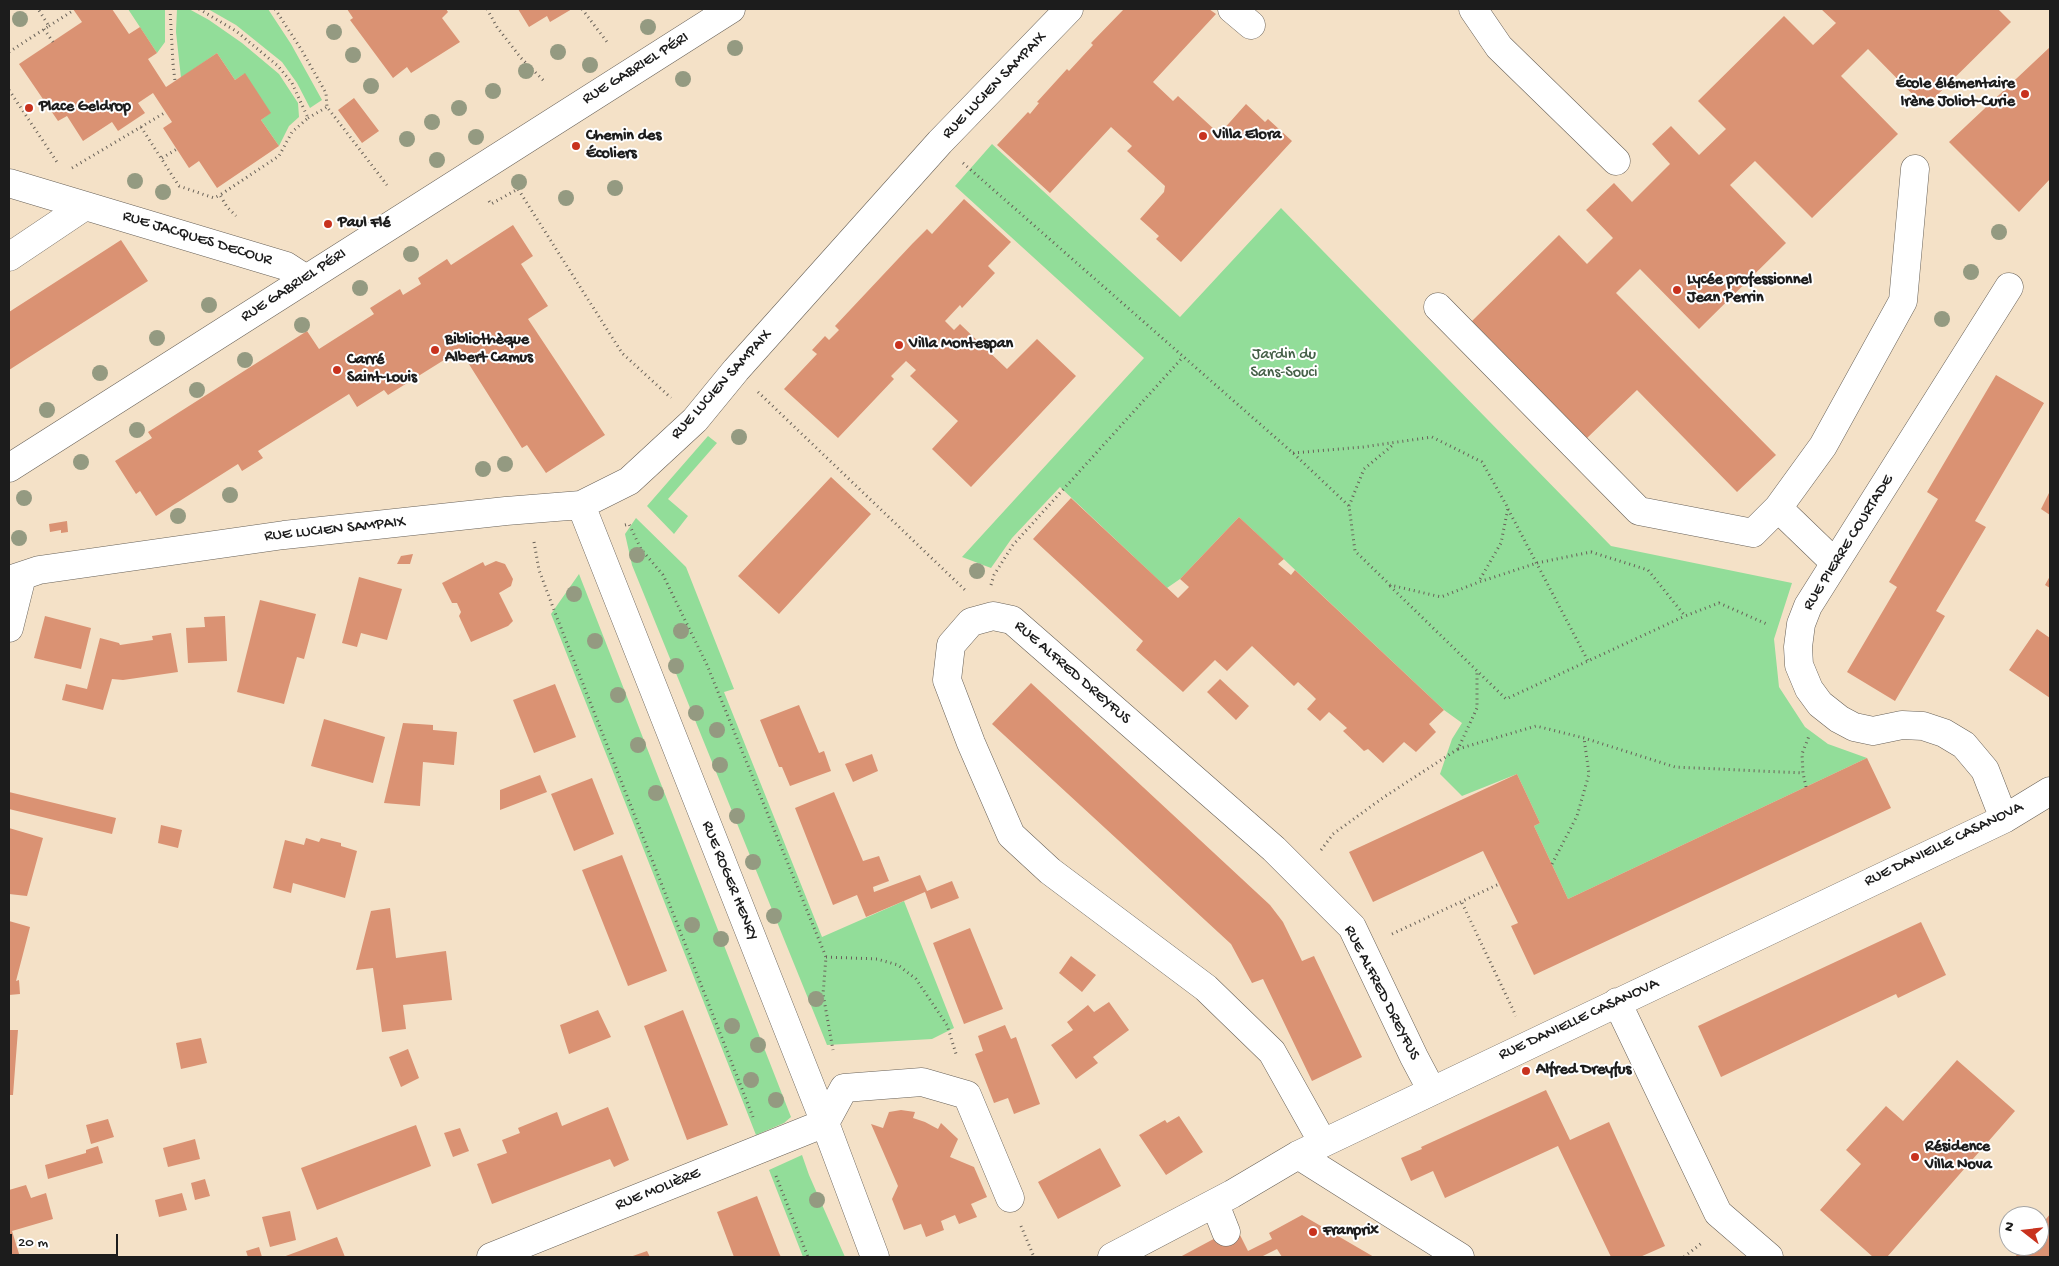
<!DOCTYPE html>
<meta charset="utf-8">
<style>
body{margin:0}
#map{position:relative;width:2059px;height:1266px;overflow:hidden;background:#f4e1c7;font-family:"Gochi Hand",sans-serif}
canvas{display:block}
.frame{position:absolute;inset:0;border:10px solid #1c1c1c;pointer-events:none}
.north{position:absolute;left:1999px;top:1206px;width:50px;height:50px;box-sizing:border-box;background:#fff;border:1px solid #a4a4a4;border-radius:50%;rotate:286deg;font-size:14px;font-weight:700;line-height:20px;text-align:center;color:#1c1c1c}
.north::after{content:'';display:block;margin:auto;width:18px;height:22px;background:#c8321e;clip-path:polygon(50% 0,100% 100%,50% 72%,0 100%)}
.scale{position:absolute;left:10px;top:1234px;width:108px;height:22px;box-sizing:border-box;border:2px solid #1c1c1c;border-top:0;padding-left:6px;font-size:15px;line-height:18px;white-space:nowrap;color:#1c1c1c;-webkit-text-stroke:4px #fff;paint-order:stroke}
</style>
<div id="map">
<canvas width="2059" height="1266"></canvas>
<div class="frame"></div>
<div class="north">N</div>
<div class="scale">20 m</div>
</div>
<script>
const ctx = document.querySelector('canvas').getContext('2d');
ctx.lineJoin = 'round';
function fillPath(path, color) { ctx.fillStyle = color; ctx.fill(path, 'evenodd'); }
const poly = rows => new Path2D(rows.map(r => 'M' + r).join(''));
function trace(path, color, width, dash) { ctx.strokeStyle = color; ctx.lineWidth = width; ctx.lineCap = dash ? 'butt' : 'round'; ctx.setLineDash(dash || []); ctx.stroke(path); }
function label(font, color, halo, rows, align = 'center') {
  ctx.font = font + ' "Gochi Hand",sans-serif'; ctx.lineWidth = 4; ctx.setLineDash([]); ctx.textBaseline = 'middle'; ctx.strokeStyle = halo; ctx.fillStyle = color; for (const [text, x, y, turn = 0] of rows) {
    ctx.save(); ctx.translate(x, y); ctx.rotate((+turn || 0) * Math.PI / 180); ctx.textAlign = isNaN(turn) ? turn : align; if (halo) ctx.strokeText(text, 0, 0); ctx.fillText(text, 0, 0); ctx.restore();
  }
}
fillPath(poly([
 [128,9,165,9,165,42,157,53],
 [177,9,189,9,209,20,242,43,279,74,298,103,299,117,289,126,279,146,261,120,270,113,244,74,235,80,217,53,181,78,176,32],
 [208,9,268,9,291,44,322,100,310,108,297,83,282,62,236,25],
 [992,144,1180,317,1281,208,1611,546,1792,583,1774,639,1779,687,1805,727,1828,744,1867,758,1568,899,1534,826,1540,823,1517,774,1462,796,1440,774,1452,739,1462,723,1444,710,1239,517,1180,579,1167,588,1060,487,1012,538,991,568,962,557,1144,358,955,186],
 [708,436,717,443,668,499,688,516,674,534,647,506],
 [636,518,686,567,734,689,724,692,822,937,904,901,954,1028,932,1039,827,1045,632,565,625,534],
 [579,574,791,1117,784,1123,756,1135,551,614],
 [802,1155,809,1175,845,1257,803,1257,769,1170]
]), '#92dd99');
fillPath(poly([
 [73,9,112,9,129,34,140,27,157,53,148,59,166,87,217,53,235,80,245,73,271,113,261,120,279,146,217,188,199,161,189,168,163,128,172,122,153,93,138,103,145,113,118,131,112,122,83,141,67,116,58,121,19,64,82,22],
 [347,9,446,9,448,12,442,18,460,42,411,73,407,67,393,78,350,20,353,18],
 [518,9,572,9,550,22,547,16,529,27],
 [1124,9,1209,9,1216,14,1153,82,1173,101,1178,96,1215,130,1222,131,1246,104,1265,122,1268,119,1292,141,1181,262,1156,239,1159,236,1140,219,1164,192,1165,186,1127,151,1132,146,1111,127,1050,193,997,145,1028,112,1030,114,1039,103,1037,102,1067,69,1069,71,1093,45,1091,43],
 [1821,9,1998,9,2011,22,1925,107,1868,49,1841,76,1898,134,1812,218,1755,161,1730,185,1786,243,1699,329,1640,269,1616,293,1776,455,1737,492,1637,390,1587,438,1472,321,1559,235,1587,264,1613,238,1586,210,1614,183,1632,202,1670,164,1652,144,1671,126,1699,155,1726,129,1698,101,1784,16,1813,45,1836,23],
 [2050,47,2050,179,2019,212,1949,142],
 [354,98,379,131,362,143,338,110],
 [964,199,1011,242,988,266,995,273,962,308,960,305,945,321,954,330,960,324,1007,369,1037,339,1076,376,971,487,932,449,958,421,910,376,916,370,906,361,891,376,894,379,838,438,784,389,817,354,812,350,825,336,829,340,839,330,835,326,913,243,927,229,932,234],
 [513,225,533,256,521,264,548,306,528,319,605,435,546,473,527,445,522,448,460,350,388,395,384,390,357,407,349,394,258,451,263,458,242,471,238,464,156,516,140,491,136,494,115,461,152,438,148,432,307,331,319,349,374,314,370,308,400,289,403,295,421,284,418,278,447,259,451,265],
 [121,240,148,281,9,370,9,312],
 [1996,375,2044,403,1975,521,1986,527,1936,611,1945,616,1895,701,1847,672,1897,587,1889,582,1938,499,1927,492],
 [831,477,871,514,779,614,738,576],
 [2049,493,2050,494,2050,515,2041,509],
 [1071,498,1178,598,1189,587,1180,579,1239,517,1284,559,1278,564,1291,575,1295,570,1444,710,1429,724,1436,732,1416,752,1404,742,1383,763,1368,749,1364,751,1343,731,1347,728,1329,712,1320,721,1307,709,1316,699,1312,695,1298,682,1294,686,1252,646,1227,671,1215,660,1183,692,1136,650,1143,641,1033,539],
 [67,521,68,532,61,533,61,530,50,532,49,524],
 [413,554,410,564,397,564,401,556],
 [496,561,505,564,513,579,511,586,499,593,513,621,508,626,471,642,459,616,461,612,457,603,452,603,442,583,483,562,485,566],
 [2050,576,2050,588,2045,585],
 [359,577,402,589,387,640,361,633,357,647,342,643],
 [260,600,316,614,304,659,297,657,284,704,237,692],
 [45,616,91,628,81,669,34,658],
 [225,616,227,661,188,663,186,628,205,627,204,617],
 [2037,629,2050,638,2050,698,2009,670],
 [171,633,178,672,123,680,112,679,103,710,62,700,66,684,87,689,100,638,119,643,120,645,153,640,152,636],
 [1220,679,1249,706,1236,720,1207,692],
 [1031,683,1270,905,1283,922,1302,961,1314,956,1362,1057,1312,1081,1263,979,1252,983,1231,944,992,724],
 [555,684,576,737,534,753,513,700],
 [799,705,819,753,824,751,831,771,790,786,782,767,779,767,760,720],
 [324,719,385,737,373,783,311,766],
 [403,723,433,725,433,730,457,732,454,765,423,762,420,806,384,803],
 [872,754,878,771,853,782,845,764],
 [1867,758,1891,808,1534,975,1511,926,1518,923,1483,851,1373,902,1349,852,1517,774,1540,823,1534,826,1568,899],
 [540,775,547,792,500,810,500,790],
 [592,778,614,834,574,851,551,794],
 [9,792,116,818,112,834,9,809],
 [834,792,863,861,879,856,889,881,873,887,874,892,920,875,927,891,952,881,959,898,931,909,925,892,866,917,857,895,833,905,795,808],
 [161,825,182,830,178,848,158,843],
 [9,828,43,838,27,896,9,894],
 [306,838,319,842,321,838,341,843,341,846,357,851,345,898,293,883,291,893,273,888,285,840,304,845],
 [622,855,667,971,628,986,582,870],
 [390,908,396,958,446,951,452,1000,403,1005,406,1029,382,1032,373,968,356,970,371,911],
 [9,921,30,927,16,981,19,980,20,994,9,995],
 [1921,922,1946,975,1898,998,1896,994,1721,1077,1698,1026],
 [970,928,1003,1009,964,1024,933,943],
 [1071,956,1096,975,1082,992,1059,973],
 [1109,1002,1129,1030,1093,1057,1098,1063,1076,1079,1051,1045,1073,1030,1067,1022,1088,1005,1094,1012],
 [598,1010,611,1037,569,1054,560,1025],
 [683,1010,728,1125,687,1140,644,1026],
 [1005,1025,1011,1039,1016,1037,1040,1104,1014,1114,1008,1098,994,1103,975,1054,983,1051,978,1036],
 [9,1030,18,1030,13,1095,9,1095],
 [201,1038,207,1063,181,1069,176,1043],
 [408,1049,419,1078,401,1087,389,1057],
 [1957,1060,2015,1111,1887,1257,1873,1257,1820,1210,1861,1164,1846,1150,1886,1106,1903,1121],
 [1546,1090,1570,1140,1609,1122,1665,1246,1640,1257,1611,1257,1558,1146,1445,1198,1433,1171,1411,1181,1401,1158,1422,1149,1421,1147],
 [608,1107,629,1160,614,1167,610,1159,492,1204,477,1164,507,1153,502,1140,520,1133,518,1128,557,1112,562,1126],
 [901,1110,915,1112,913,1118,925,1122,938,1129,941,1123,958,1139,950,1157,974,1167,987,1197,971,1204,977,1217,959,1224,955,1215,941,1221,944,1230,926,1237,921,1224,904,1230,892,1199,898,1186,871,1124,883,1128,889,1112],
 [1179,1116,1203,1152,1166,1175,1139,1135,1165,1120,1167,1123],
 [108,1119,114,1137,91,1144,86,1125],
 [416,1125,431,1166,317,1210,301,1168],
 [460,1128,469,1151,453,1157,444,1133],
 [195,1139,200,1159,168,1167,163,1148],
 [98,1146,103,1163,48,1179,45,1165,86,1153,86,1150],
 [1100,1148,1121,1186,1058,1219,1038,1182],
 [205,1179,210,1196,195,1200,191,1183],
 [26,1185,31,1198,46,1193,53,1219,12,1231,20,1257,9,1257,9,1190],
 [182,1193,187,1210,159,1217,155,1200],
 [757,1196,779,1253,781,1257,734,1257,717,1212],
 [290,1211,296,1240,270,1247,262,1217],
 [2050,1214,2050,1257,2015,1257,2024,1246,2039,1246,2039,1228],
 [1302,1215,1374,1257,1282,1257,1277,1249,1261,1257,1180,1257,1236,1227,1248,1251,1272,1239,1269,1233],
 [337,1237,345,1257,283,1257],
 [259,1247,262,1257,248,1257,246,1251],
 [647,1251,650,1257,630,1257]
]), '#da9273');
const minor = poly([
 [1232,9,1251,25],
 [1473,9,1499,47,1616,161],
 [9,183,286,266,306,279],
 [9,257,85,206],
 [1438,307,1639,511,1753,533,1778,508,1823,446,1903,301,1915,169],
 [581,505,825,1123,875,1257],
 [1778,508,1835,563],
 [9,580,39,570,284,535,506,511,581,505,629,481,695,420,736,370,940,142,1069,9],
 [9,628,22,576],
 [2004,819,1985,770,1964,745,1944,733,1923,726,1902,725,1873,731,1854,727,1839,719,1820,704,1809,689,1799,665,1798,647,1801,624,1808,606,2009,287],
 [1617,1002,1718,1213,1769,1257],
 [1323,1143,1272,1052,1206,988,1050,871,1011,835,971,743,947,680,951,645,971,622,993,616,1012,620,1274,849,1352,927,1414,1057,1432,1091],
 [1298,1155,1460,1257],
 [1215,1204,1226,1232],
 [491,1257,825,1123,844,1088,922,1082,967,1095,1010,1198],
 [1112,1257,1232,1194,1298,1155,2004,819,2050,791]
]);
const major = poly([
 [9,468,731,9]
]);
trace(minor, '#686158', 29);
trace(major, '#686158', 29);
trace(poly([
 [170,9,173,64,175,81],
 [199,9,236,31,278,66,292,83,308,118,292,132,279,156,220,195],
 [275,9,301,49,326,93,327,107,387,185],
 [487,9,497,27,521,58,544,81],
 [582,9,607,42],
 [49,26,74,10],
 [44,29,53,42],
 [9,52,49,26,38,9],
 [9,90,57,162],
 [308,118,327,107],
 [141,127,179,186,214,198,220,195,227,207,236,216],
 [162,158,177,149],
 [963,163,1293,453,1349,506,1355,551,1390,585,1441,597,1479,582,1537,563,1591,552,1648,570,1685,616,1719,603,1769,625],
 [72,168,166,112],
 [489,201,491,204,518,189,622,353,671,398],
 [758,392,965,590],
 [1293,453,1363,447,1432,437,1482,462,1508,508,1501,543,1479,581],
 [1349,506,1364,469,1394,444],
 [1508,509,1588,661],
 [625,525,629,524,641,549,663,575,707,665,826,957,823,994,833,1050],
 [534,542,539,570,554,610,753,1117],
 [991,585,994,575,1013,545,1183,357],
 [1390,586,1506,699,1685,616],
 [1458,749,1536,726,1584,738,1675,767,1803,773],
 [1806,787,1803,773,1802,754,1809,736],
 [1321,850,1333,834,1384,797,1458,749,1477,708,1477,671],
 [1552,864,1577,816,1589,774,1584,738],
 [1462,903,1516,1016],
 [1392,934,1499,884],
 [826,957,877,959,898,965,916,979,947,1025,957,1057],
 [776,1176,808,1257],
 [1021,1226,1034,1257],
 [1684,1257,1703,1242]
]), '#686158', 3, [1, 4]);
trace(minor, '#fff', 28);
trace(major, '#fff', 28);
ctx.fillStyle = '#949a81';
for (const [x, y] of [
 [20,19],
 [648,27],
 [334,32],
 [735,48],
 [558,52],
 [353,55],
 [590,65],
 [526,71],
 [683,79],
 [371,86],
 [493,91],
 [459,108],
 [432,122],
 [476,137],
 [407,139],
 [437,160],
 [135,181],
 [519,182],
 [615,188],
 [163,192],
 [566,198],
 [1999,232],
 [411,254],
 [1971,272],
 [360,288],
 [209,305],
 [1942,319],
 [302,325],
 [157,338],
 [245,360],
 [100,373],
 [197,390],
 [47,410],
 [137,430],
 [739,437],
 [81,462],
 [505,464],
 [483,469],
 [230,495],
 [24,498],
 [178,516],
 [19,538],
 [637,555],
 [977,571],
 [574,594],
 [681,631],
 [595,641],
 [676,666],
 [618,695],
 [696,713],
 [717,730],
 [638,745],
 [720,765],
 [656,793],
 [737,816],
 [753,862],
 [774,916],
 [692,925],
 [721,939],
 [816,999],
 [732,1026],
 [758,1045],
 [751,1080],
 [776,1100],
 [817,1200]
]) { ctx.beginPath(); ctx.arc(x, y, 8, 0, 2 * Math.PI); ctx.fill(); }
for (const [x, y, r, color] of [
 [2025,94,5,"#c8321e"],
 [29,108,5,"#c8321e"],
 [1203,136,5,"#c8321e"],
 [576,146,5,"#c8321e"],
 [328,224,5,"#c8321e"],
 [1677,290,5,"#c8321e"],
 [899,345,5,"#c8321e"],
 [435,350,5,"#c8321e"],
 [337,370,5,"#c8321e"],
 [1526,1071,5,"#c8321e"],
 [1915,1157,5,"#c8321e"],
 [1313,1232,5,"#c8321e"]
]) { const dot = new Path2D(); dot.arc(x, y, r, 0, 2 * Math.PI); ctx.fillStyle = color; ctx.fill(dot); trace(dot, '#fff', 2); }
label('16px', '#1c1c1c', '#fff', [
 ["RUE GABRIEL PÉRI",636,69,-32],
 ["RUE LUCIEN SAMPAIX",995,86,-46],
 ["RUE JACQUES DECOUR",197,239,17],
 ["RUE GABRIEL PÉRI",294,286,-33],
 ["RUE LUCIEN SAMPAIX",722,385,-48],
 ["RUE LUCIEN SAMPAIX",335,530,-6],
 ["RUE PIERRE COURTADE",1849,543,-58],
 ["RUE ALFRED DREYFUS",1072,673,41],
 ["RUE DANIELLE CASANOVA",1944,845,-26],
 ["RUE ROGER HENRY",729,881,68],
 ["RUE ALFRED DREYFUS",1381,993,63],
 ["RUE DANIELLE CASANOVA",1579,1020,-25],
 ["RUE MOLIÈRE",658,1190,-22]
]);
label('bold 16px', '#1c1c1c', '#fff', [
 ["École élémentaire",2015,85,"right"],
 ["Irène Joliot-Curie",2015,103,"right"],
 ["Place Geldrop",39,108],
 ["Villa Elora",1213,136],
 ["Chemin des",586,137],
 ["Écoliers",586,155],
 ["Paul Flé",338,224],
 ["Lycée professionnel",1687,281],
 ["Jean Perrin",1687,299],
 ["Bibliothèque",445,341],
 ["Albert Camus",445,359],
 ["Villa Montespan",909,345],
 ["Carré",347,361],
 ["Saint-Louis",347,379],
 ["Alfred Dreyfus",1536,1071],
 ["Résidence",1925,1148],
 ["Villa Nova",1925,1166],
 ["Franprix",1323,1232]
], 'left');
label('16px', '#456048', '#fff', [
 ["Jardin du",1284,356],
 ["Sans-Souci",1284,374]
]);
</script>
